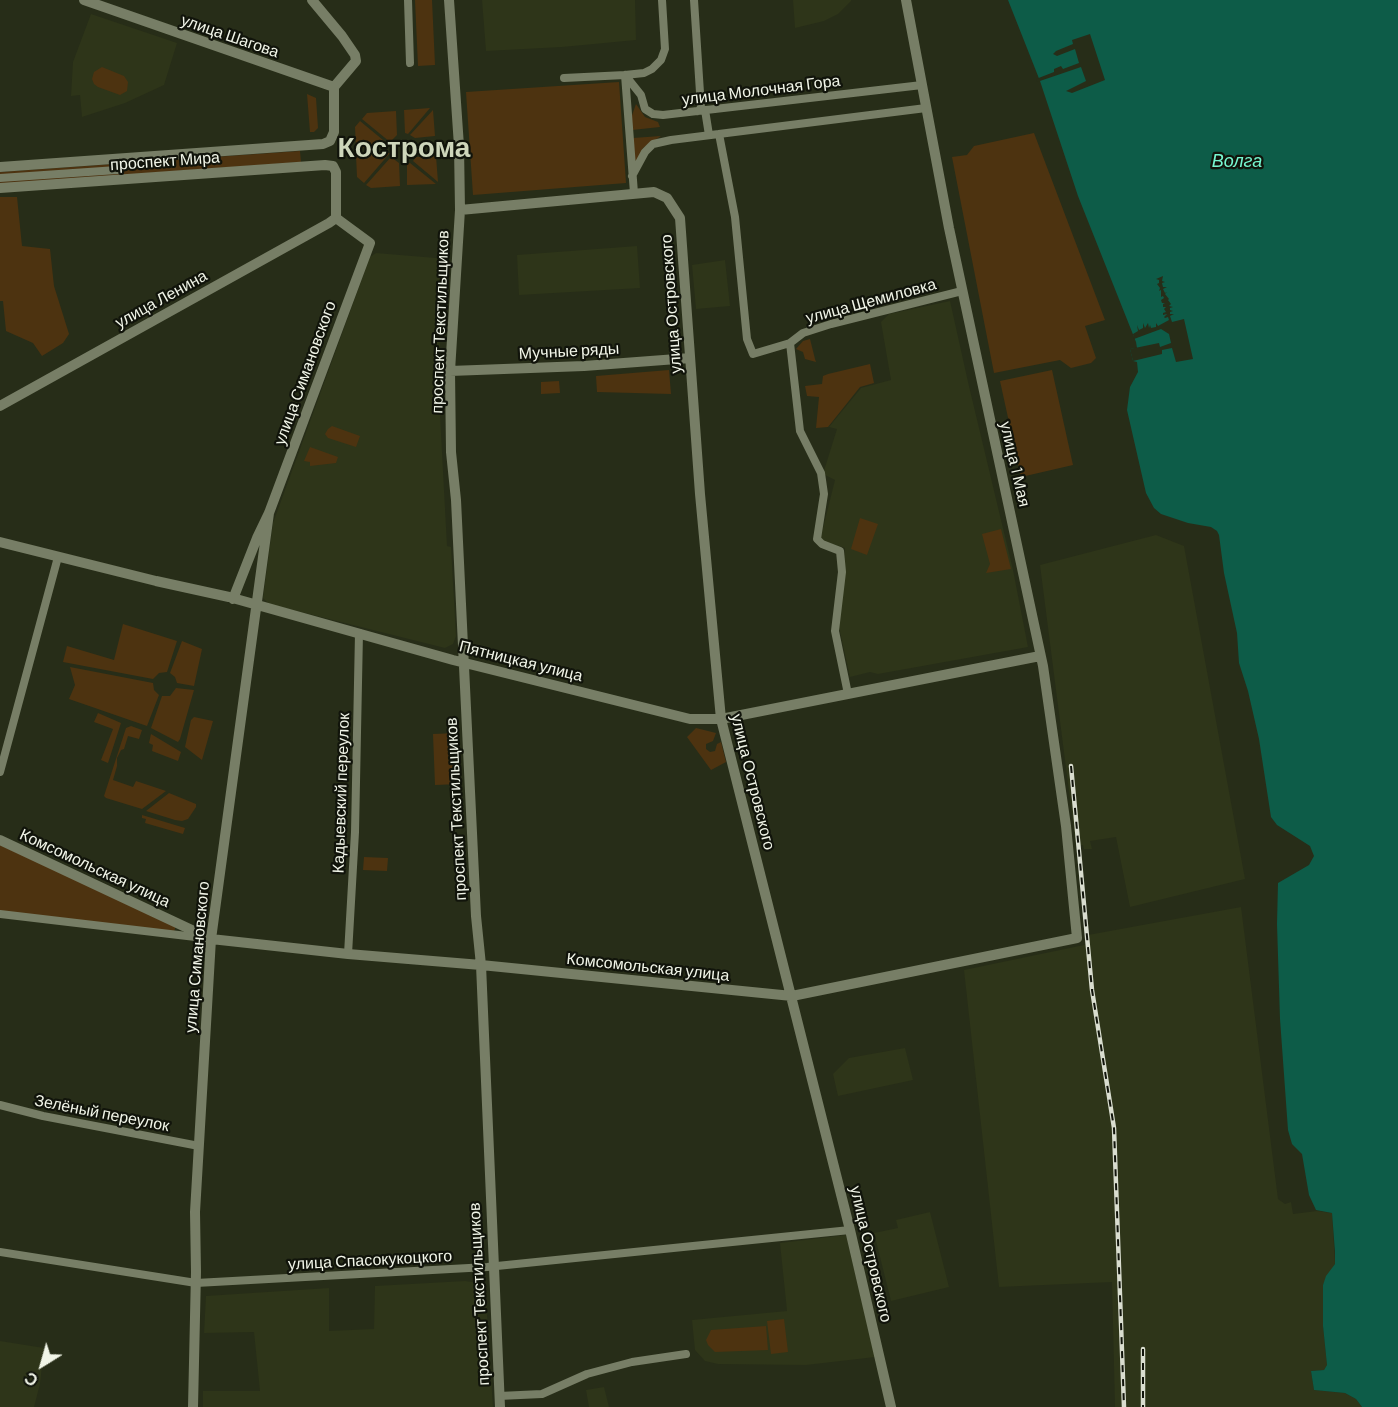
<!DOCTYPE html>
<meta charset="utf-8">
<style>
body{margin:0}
#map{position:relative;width:1398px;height:1407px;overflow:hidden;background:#272d18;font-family:Barlow,sans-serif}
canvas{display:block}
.north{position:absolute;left:12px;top:1335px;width:60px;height:60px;-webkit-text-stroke:4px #11140b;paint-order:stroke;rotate:217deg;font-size:16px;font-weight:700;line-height:24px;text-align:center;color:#f1f5e8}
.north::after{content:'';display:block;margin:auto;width:21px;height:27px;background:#f1f5e8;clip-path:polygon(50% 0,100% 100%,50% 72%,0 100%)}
</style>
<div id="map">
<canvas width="1398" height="1407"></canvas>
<div class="north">С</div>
</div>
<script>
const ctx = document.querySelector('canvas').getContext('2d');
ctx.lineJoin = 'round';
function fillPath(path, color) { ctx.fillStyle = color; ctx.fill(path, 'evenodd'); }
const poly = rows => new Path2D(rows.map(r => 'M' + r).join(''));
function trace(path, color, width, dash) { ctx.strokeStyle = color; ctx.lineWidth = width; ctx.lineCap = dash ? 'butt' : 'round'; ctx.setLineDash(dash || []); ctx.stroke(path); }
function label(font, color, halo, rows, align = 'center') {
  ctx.font = font + ' Barlow,sans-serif'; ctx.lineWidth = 4.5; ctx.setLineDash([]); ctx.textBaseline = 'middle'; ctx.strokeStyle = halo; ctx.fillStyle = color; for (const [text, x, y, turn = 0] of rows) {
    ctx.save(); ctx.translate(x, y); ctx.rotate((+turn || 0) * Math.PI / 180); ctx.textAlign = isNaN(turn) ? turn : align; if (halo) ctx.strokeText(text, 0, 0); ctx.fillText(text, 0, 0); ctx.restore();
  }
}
fillPath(poly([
 [482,0,635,0,636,40,562,47,486,51],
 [793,0,851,0,851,1,838,14,824,21,795,28],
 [91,14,177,43,164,85,125,103,82,117,80,95,71,96,73,62],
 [637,246,640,288,519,295,517,255],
 [376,253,436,258,442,261,439,396,447,546,451,547,456,636,453,644,445,648,269,604,263,598,273,523,370,257],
 [725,260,730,306,696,309,692,265],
 [950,301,968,382,1013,570,1028,647,878,674,870,672,850,677,839,627,845,548,820,540,835,480,823,474,837,429,829,427,861,388,891,380,881,322,889,314],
 [1156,535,1184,546,1245,879,1130,907,1116,837,1090,841,1092,849,1084,849,1083,845,1076,846,1040,565],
 [1241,907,1278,1199,1285,1204,1291,1202,1293,1214,1317,1211,1332,1213,1335,1264,1323,1285,1323,1326,1327,1365,1324,1370,1311,1371,1314,1390,1345,1393,1356,1399,1362,1407,1115,1407,1112,1282,999,1287,964,970,1089,944,1088,935],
 [905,1048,913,1080,838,1096,833,1074,849,1058],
 [930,1212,949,1287,891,1301,874,1233,898,1228,896,1220],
 [846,1235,875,1357,806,1365,718,1364,705,1361,695,1350,692,1320,787,1311,780,1243],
 [465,1281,485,1284,493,1407,203,1407,203,1391,260,1391,254,1332,204,1333,206,1296,329,1288,329,1331,374,1329,375,1286],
 [0,1341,44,1348,40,1384,34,1407,0,1407],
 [604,1387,609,1407,589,1407,586,1390]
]), '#2e3519');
fillPath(poly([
 [415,0,432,0,435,65,418,66],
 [102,67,124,76,128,82,127,91,120,95,98,87,94,84,92,79,94,72],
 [619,82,626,183,473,195,466,92],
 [307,94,316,98,318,128,314,132,310,132],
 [636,104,645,117,658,122,660,127,632,130,631,118],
 [430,108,408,134,405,133,404,110],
 [433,110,435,136,415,138,410,135],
 [396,111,397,135,390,142,362,119,367,113],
 [360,121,389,145,389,146,356,148,355,127],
 [1034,133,1105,320,1085,326,1096,358,1091,363,1071,368,1060,360,994,373,952,157,967,155,974,146],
 [661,136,643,148,638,159,635,161,633,138],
 [300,151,301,162,0,184,0,172],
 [390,153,364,183,357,177,356,155],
 [436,156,438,182,413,161,416,157],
 [391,157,399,163,400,186,371,188,366,185],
 [410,163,436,184,407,185,407,164],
 [0,197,17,197,22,246,50,249,54,286,69,334,63,343,42,356,33,343,6,331,3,301,0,301],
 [810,339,815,359,816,362,805,359,803,352,796,349,803,341],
 [870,364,874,383,860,387,828,427,816,428,819,397,807,396,805,386,822,384,823,376,828,374],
 [669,370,671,394,597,392,596,376],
 [1052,370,1073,465,1021,477,1000,381],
 [559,381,560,393,541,394,541,382],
 [332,426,360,436,356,447,328,438,325,434,328,429],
 [310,447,338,457,336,463,310,466,310,462,304,461],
 [860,518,878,524,867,555,851,549],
 [1001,529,1011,569,986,573,990,564,982,534],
 [123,624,177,641,167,672,159,673,153,679,63,662,67,646,114,660],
 [182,641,202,649,194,686,177,683,175,677,170,673],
 [70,667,153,683,154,690,159,695,147,726,69,699,75,685],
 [176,688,194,690,180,739,178,742,151,728,162,696,170,696],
 [98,713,121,723,108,763,101,760,113,729,94,722],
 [194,717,213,721,202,760,185,747,191,720],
 [131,726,142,730,139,739,128,736,124,749,121,750,117,758,117,766,113,780,133,787,136,781,166,791,142,809,106,798,104,796,126,728],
 [696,728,716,733,713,741,706,744,706,749,710,752,715,751,717,744,721,742,726,762,711,770,687,737],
 [458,733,460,784,435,785,433,734],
 [151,734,181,752,178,761,152,751,153,745,149,743],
 [169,793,196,804,196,807,188,819,182,821,175,820,146,811],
 [142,815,185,828,183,834,145,823,146,819,142,818],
 [0,845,176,925,174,932,0,911],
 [364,857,388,858,387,871,363,870],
 [784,1319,788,1352,771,1354,767,1321],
 [766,1326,768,1350,715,1352,708,1345,706,1340,711,1330]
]), '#4d3310');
fillPath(poly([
 [1008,0,1398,0,1398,1407,1362,1407,1356,1399,1345,1393,1314,1390,1311,1371,1324,1370,1327,1365,1323,1326,1323,1285,1326,1276,1335,1264,1335,1252,1332,1213,1316,1210,1309,1195,1302,1154,1292,1144,1288,1130,1280,1019,1277,924,1278,883,1309,865,1314,856,1310,846,1277,825,1271,817,1259,739,1248,691,1239,663,1237,633,1224,573,1219,535,1217,531,1211,527,1188,523,1161,514,1154,508,1146,493,1127,410,1130,387,1138,372,1137,362,1133,361,1130,349,1137,348,1136,342,1078,196,1040,81]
]), '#0d5c48');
fillPath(poly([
 [1090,34,1105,80,1072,93,1066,91,1086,81,1081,67,1037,82,1036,79,1054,72,1054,69,1061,66,1063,69,1079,63,1075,49,1057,56,1053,54,1056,51,1073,44,1072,40],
 [1163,276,1162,281,1165,282,1162,283,1163,287,1167,287,1163,289,1165,293,1167,292,1165,294,1169,299,1168,300,1171,304,1169,306,1173,307,1170,308,1170,310,1173,311,1170,312,1170,314,1174,314,1170,316,1172,322,1184,319,1193,359,1176,362,1172,348,1162,350,1162,354,1133,361,1130,349,1159,343,1160,347,1171,343,1169,334,1161,329,1134,339,1133,334,1138,331,1137,325,1139,330,1143,328,1143,323,1145,328,1148,323,1149,328,1150,325,1151,328,1156,327,1156,323,1158,326,1169,320,1168,317,1165,318,1164,317,1167,314,1163,315,1163,313,1166,312,1164,309,1166,307,1163,307,1163,304,1165,303,1162,303,1161,300,1164,298,1163,296,1161,297,1161,290,1159,291,1160,288,1157,284,1159,283,1159,280,1156,279]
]), '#272d18');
trace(poly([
 [408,0,410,63],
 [694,0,701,108,698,111],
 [625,75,641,95,645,109,653,114,663,115,922,85],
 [625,75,634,193],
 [564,78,625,75,644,73,652,69,661,60,665,49,662,0],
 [705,110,709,135],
 [719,134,735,217,747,339,753,354,790,343,803,333,831,324,962,291],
 [632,176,645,152,653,144,671,140,926,108],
 [0,178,117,170],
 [790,343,800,431,821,473,824,494,817,539,822,544,840,551,842,572,835,631,848,694],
 [0,772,58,557],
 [0,914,204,938],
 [348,954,355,832,359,633],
 [0,1105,43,1116,199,1146],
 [0,1252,196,1283,487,1267,850,1230],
 [499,1396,542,1394,587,1374,632,1362,686,1354]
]), '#777e66', 8);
trace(poly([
 [84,0,334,87],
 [449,0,459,146,460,210,450,371,451,452,456,500,476,916,481,965,500,1407],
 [0,167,323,144,330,141,334,132,334,87,356,61,355,55,342,36,312,0],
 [0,188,325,165,333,166,336,172,336,218],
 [460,210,654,192,667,198,680,218,700,494,721,719,850,1230,891,1407],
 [450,371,584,366,690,358],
 [0,406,329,223,336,218],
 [0,542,156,581,229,597,453,660,690,719,721,719,1040,656],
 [233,599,257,538,269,513,370,243,336,218],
 [0,840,211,939,348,954,481,965,792,996,1077,938,1066,826,1043,666,949,228,906,0],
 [193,1407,196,1272,195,1212,211,939,269,513]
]), '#777e66', 10);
const rail = poly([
 [1071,766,1092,990,1114,1128,1124,1407],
 [1143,1349,1143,1407]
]);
trace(rail, '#d9ddcf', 4.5);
trace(rail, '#11140b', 2, [7]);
label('16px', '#f1f5e8', '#11140b', [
 ["улица Шагова",230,36,19],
 ["улица Молочная Гора",761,90,-7],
 ["проспект Мира",165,161,-4],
 ["улица Ленина",161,299,-29],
 ["улица Щемиловка",871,301,-15],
 ["улица Островского",671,304,-94],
 ["проспект Текстильщиков",440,322,-88],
 ["Мучные ряды",569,351,-3],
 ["улица Симановского",305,373,-70],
 ["улица 1 Мая",1015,464,77],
 ["Пятницкая улица",521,661,14],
 ["улица Островского",753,782,76],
 ["Кадыевский переулок",341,793,-88],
 ["проспект Текстильщиков",456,809,-93],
 ["Комсомольская улица",95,868,25],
 ["улица Симановского",197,957,-85],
 ["Комсомольская улица",648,967,6],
 ["Зелёный переулок",102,1113,11],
 ["улица Островского",871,1254,77],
 ["улица Спасокукоцкого",370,1260,-3],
 ["проспект Текстильщиков",479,1294,-93]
]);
label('italic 18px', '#76f7d0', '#11140b', [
 ["Волга",1237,161]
]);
label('bold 28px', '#ced6bb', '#11140b', [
 ["Кострома",404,148]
]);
</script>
